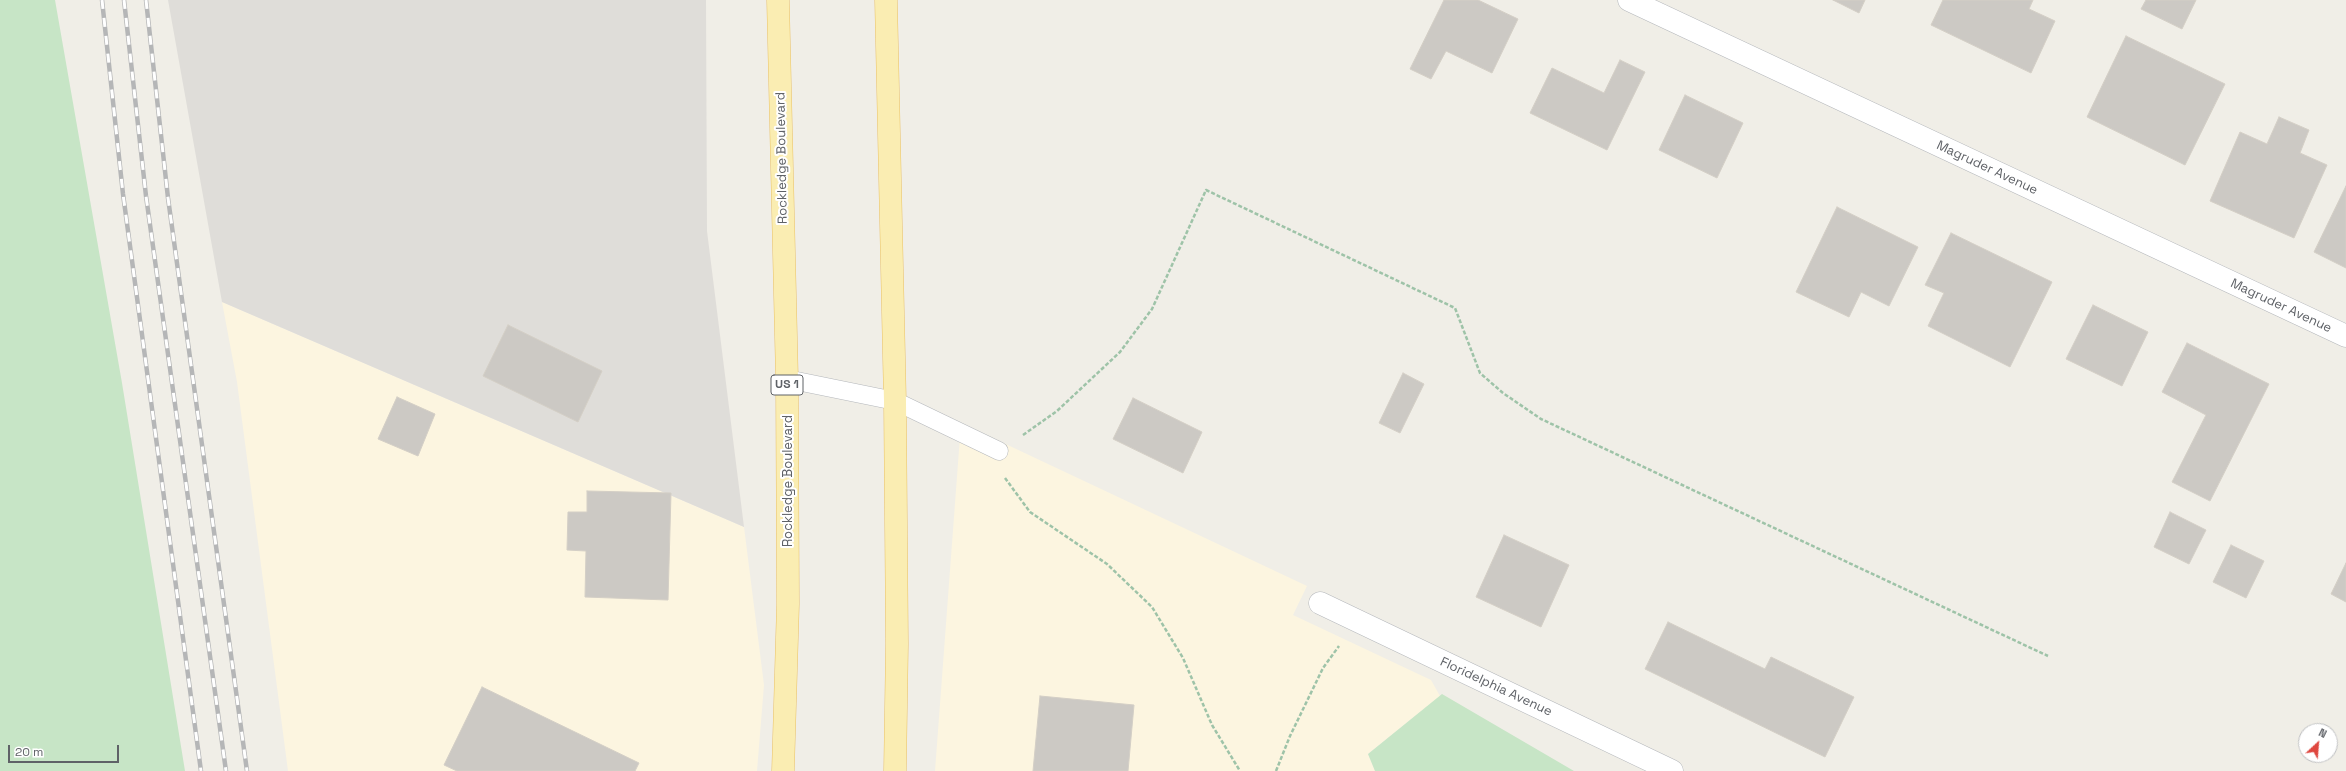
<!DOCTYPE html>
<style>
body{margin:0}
#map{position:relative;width:2346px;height:771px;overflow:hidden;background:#f0eee7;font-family:"Space Grotesk",sans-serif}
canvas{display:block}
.north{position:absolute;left:2298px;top:723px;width:40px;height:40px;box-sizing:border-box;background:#fff;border:1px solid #bfc0c2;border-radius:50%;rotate:26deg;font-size:11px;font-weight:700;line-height:16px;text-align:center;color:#5f6267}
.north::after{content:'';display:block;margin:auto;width:14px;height:18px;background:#df473f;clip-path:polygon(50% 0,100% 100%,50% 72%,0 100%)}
.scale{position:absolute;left:8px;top:745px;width:111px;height:18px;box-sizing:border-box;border:2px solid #5f6267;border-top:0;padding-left:5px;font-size:12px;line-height:14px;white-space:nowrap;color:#5f6267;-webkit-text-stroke:3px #fff;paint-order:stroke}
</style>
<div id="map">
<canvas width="2346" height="771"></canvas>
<div class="north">N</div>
<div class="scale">20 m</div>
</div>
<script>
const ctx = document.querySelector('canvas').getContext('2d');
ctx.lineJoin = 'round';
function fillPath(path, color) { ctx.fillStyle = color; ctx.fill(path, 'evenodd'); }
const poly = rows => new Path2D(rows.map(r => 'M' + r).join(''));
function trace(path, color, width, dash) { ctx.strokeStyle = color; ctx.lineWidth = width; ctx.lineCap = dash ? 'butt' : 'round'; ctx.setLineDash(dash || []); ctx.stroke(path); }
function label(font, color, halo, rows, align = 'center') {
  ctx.font = font + ' "Space Grotesk",sans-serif'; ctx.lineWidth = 4; ctx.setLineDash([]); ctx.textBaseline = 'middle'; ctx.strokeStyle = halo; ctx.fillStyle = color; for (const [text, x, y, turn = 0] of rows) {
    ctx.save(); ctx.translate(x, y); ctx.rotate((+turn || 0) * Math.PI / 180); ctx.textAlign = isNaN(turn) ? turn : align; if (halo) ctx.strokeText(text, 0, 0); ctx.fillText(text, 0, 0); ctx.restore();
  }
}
fillPath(poly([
 [222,302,744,527,764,685,757,771,288,771,237,382],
 [961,423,1307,586,1293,615,1431,680,1440,696,1368,754,1375,771,935,771]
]), '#fcf5e0');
fillPath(poly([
 [168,0,706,0,707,231,744,527,222,302]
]), '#dfddd9');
fillPath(poly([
 [0,0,55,0,122,383,185,771,0,771],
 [1442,694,1574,771,1375,771,1368,754]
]), '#c7e5c6');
const building = poly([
 [1444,0,1478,0,1518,19,1492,73,1446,51,1431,79,1410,69,1444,0],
 [1833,0,1865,0,1859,13,1833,0],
 [1943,0,2033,0,2029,9,2055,21,2031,73,1931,25,1943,0],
 [2146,0,2196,0,2182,29,2141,9,2146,0],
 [2126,36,2225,84,2185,165,2087,117,2126,36],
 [1620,60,1645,72,1607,150,1530,113,1552,68,1604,93,1620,60],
 [1685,95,1743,123,1717,178,1659,150,1685,95],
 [2279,117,2309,130,2300,153,2327,165,2294,238,2210,201,2240,132,2267,144,2279,117],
 [2346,186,2346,268,2314,252,2346,186],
 [1837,207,1918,247,1889,306,1861,292,1849,317,1796,292,1837,207],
 [1951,233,2052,282,2010,367,1928,326,1944,293,1925,285,1951,233],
 [2093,305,2148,332,2122,386,2066,359,2093,305],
 [508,325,602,371,578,422,483,376,508,325],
 [2187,343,2269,384,2210,501,2172,482,2206,415,2162,392,2187,343],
 [1403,373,1424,384,1400,433,1379,423,1403,373],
 [397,397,435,414,418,456,378,439,397,397],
 [1133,398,1202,432,1183,473,1113,439,1133,398],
 [587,491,671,493,668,600,585,597,586,551,567,550,568,512,587,512,587,491],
 [2170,512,2206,530,2189,564,2154,547,2170,512],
 [1504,535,1569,565,1541,627,1476,597,1504,535],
 [2231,545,2264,561,2246,598,2213,582,2231,545],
 [2346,563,2346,602,2331,594,2346,563],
 [1668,622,1765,669,1771,657,1854,697,1825,757,1645,669,1668,622],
 [482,687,639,763,635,771,457,771,444,765,482,687],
 [1040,696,1134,705,1128,771,1033,771,1040,696]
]);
fillPath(building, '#ccc9c4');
trace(building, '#d4cfc6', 1);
const lane = poly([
 [787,379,895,401,999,451]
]);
const street = poly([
 [1629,0,2346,336],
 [1320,603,1672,771]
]);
const primary = poly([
 [778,0,787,379,788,604,783,771],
 [886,0,895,401,897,644,895,771]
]);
trace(lane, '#b4b7bb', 19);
trace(street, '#b4b7bb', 23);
trace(primary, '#e9c167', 23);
trace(poly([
 [1023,435,1057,411,1120,352,1152,309,1206,190,1455,308,1480,373,1503,393,1541,419,2048,656],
 [1005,478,1030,512,1107,564,1152,607,1183,658,1212,725,1240,771],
 [1276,771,1290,736,1323,668,1339,646]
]), '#9ec3a8', 2.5, [4, 2]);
trace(lane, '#fff', 18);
trace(street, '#fff', 22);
trace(primary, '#faedb2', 22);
const rail = poly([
 [102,0,123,194,201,771],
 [124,0,146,196,226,771],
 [146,0,168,198,247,771]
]);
trace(rail, '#b5b6b7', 4.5);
trace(rail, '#fff', 3, [9]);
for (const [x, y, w] of [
 [787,385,32]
]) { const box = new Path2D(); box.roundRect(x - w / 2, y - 10, w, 20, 3); ctx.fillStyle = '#fff'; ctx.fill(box); trace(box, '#5f6267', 1); }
label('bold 12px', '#5f6267', null, [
 ["US 1",787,385]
]);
label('13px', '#5f6267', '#fff', [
 ["Rockledge Boulevard",782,158,-91],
 ["Magruder Avenue",1987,168,25],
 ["Magruder Avenue",2281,306,25],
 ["Rockledge Boulevard",788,481,-90],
 ["Floridelphia Avenue",1496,687,25]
]);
</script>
